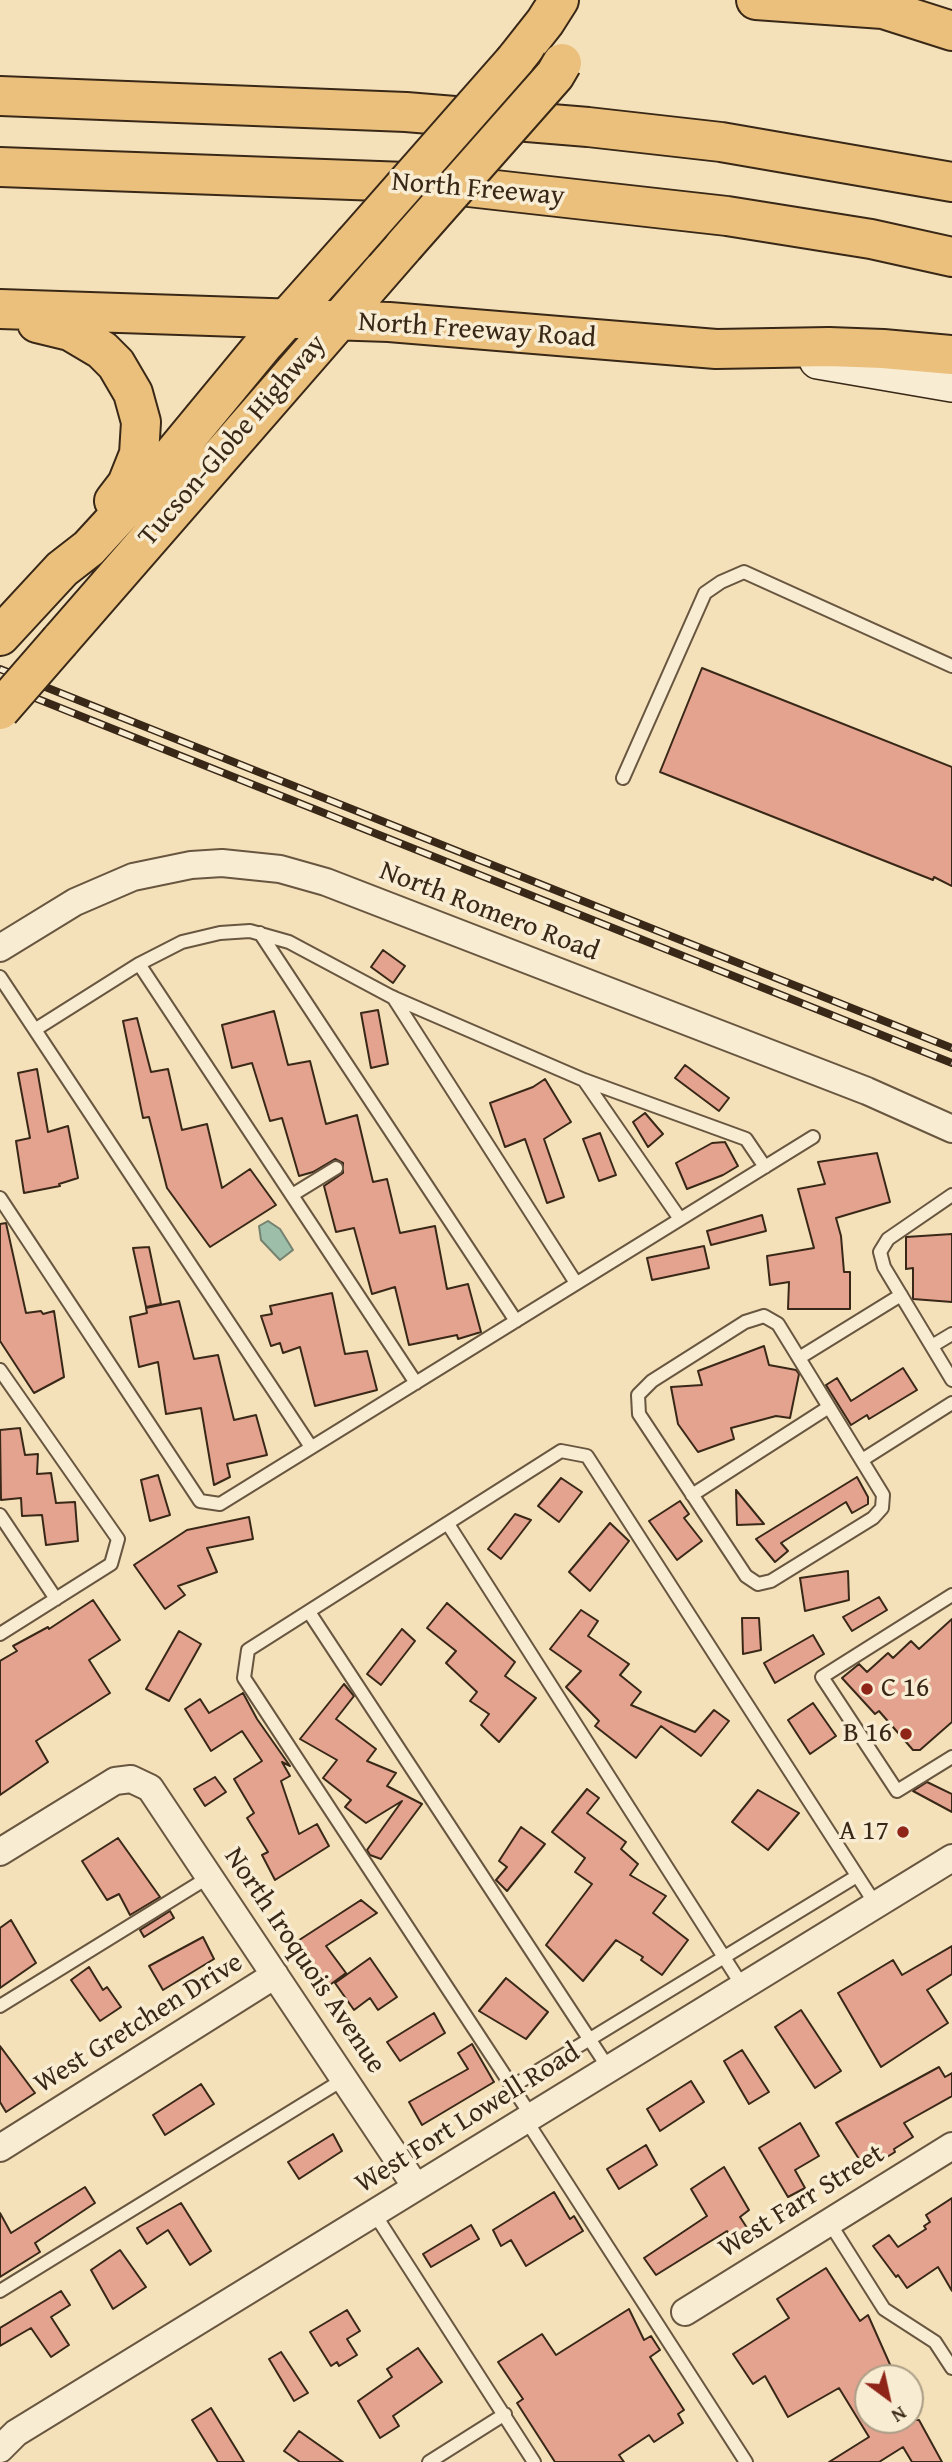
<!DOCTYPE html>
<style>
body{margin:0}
#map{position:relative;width:952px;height:2462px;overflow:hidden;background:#f4e1b9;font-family:"Gentium Book Plus",serif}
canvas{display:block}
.north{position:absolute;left:854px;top:2364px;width:70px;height:70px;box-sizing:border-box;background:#f8ecd2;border:2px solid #ac9e87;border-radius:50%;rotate:147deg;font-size:19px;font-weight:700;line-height:28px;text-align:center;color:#392817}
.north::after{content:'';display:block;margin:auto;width:24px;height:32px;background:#8f2418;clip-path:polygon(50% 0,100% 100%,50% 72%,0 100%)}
</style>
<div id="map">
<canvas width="952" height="2462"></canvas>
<div class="north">N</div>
</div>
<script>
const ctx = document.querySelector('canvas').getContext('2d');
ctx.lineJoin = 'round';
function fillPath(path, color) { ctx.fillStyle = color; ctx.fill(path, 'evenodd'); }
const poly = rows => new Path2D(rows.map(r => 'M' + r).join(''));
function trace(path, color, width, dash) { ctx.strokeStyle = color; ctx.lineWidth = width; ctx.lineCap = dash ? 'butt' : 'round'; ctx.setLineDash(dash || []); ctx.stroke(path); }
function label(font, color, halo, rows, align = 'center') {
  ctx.font = font + ' "Gentium Book Plus",serif'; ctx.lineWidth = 7; ctx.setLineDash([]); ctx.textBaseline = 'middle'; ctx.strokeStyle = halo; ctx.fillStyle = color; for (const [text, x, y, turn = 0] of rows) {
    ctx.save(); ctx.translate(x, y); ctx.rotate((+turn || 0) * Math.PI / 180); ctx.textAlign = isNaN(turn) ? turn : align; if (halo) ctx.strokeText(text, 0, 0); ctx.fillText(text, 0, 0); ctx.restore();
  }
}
const water = poly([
 [268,1221,280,1229,293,1250,280,1260,261,1240,259,1226,268,1221]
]);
fillPath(water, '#9dbea9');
trace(water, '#75826f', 2);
const building = poly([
 [702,668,952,767,952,886,934,877,933,880,660,772,702,668],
 [383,950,405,966,393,983,371,967,383,950],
 [378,1010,388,1064,371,1068,361,1013,378,1010],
 [274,1011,288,1065,310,1061,326,1124,357,1115,373,1182,387,1179,400,1233,435,1226,447,1289,468,1284,481,1332,458,1339,457,1335,409,1345,395,1287,372,1294,354,1228,336,1232,324,1186,343,1173,343,1163,335,1159,313,1172,299,1176,282,1118,270,1121,252,1063,232,1068,222,1025,274,1011],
 [137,1018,151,1072,168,1069,182,1130,207,1124,222,1188,250,1169,276,1205,210,1247,167,1188,149,1117,143,1118,123,1021,137,1018],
 [685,1065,729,1098,719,1111,675,1078,685,1065],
 [37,1069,48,1132,68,1126,78,1178,59,1184,60,1186,24,1193,16,1141,30,1138,18,1073,37,1069],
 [545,1079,571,1122,544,1139,564,1197,547,1203,525,1139,505,1147,490,1103,533,1087,545,1079],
 [645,1113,663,1134,648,1147,633,1122,645,1113],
 [600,1133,616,1175,599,1181,583,1139,600,1133],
 [725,1142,738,1166,723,1175,687,1189,676,1163,712,1143,725,1142],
 [877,1153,890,1202,836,1218,841,1236,844,1272,850,1272,850,1309,788,1309,789,1282,770,1285,767,1256,814,1248,798,1189,825,1184,818,1162,877,1153],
 [762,1215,766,1231,711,1245,707,1231,762,1215],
 [6,1223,26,1313,41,1311,43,1314,54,1311,64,1377,34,1393,0,1341,0,1224,6,1223],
 [952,1234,952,1302,913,1299,913,1268,906,1269,906,1237,952,1234],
 [704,1246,709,1268,652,1280,647,1258,704,1246],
 [149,1247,161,1304,146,1307,133,1248,149,1247],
 [332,1293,345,1354,367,1351,377,1390,315,1406,300,1347,283,1353,280,1343,271,1346,261,1316,272,1314,270,1306,332,1293],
 [179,1301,194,1359,218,1355,234,1420,256,1415,267,1455,227,1464,230,1477,214,1485,201,1408,166,1414,158,1362,139,1367,130,1317,147,1313,146,1308,179,1301],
 [764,1346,769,1365,796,1370,799,1374,790,1418,776,1416,731,1428,734,1439,698,1452,678,1424,671,1387,702,1385,698,1371,764,1346],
 [903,1368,917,1390,869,1419,867,1415,851,1425,826,1385,837,1378,851,1401,903,1368],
 [20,1428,25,1455,38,1454,37,1474,51,1473,56,1503,75,1502,78,1541,46,1545,42,1515,22,1516,21,1498,1,1500,0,1430,20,1428],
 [158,1475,170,1515,150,1521,141,1480,158,1475],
 [857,1477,868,1497,868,1504,852,1513,846,1502,781,1543,788,1551,775,1562,756,1539,857,1477],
 [561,1478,582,1492,559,1522,538,1506,561,1478],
 [736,1490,764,1524,737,1525,736,1490],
 [680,1501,689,1514,684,1518,702,1541,677,1560,649,1521,680,1501],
 [515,1514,531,1520,501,1559,488,1549,515,1514],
 [249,1517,253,1539,207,1548,217,1572,178,1586,185,1595,165,1609,134,1565,187,1530,249,1517],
 [610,1523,629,1541,590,1591,569,1572,610,1523],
 [848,1571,849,1600,805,1611,800,1578,848,1571],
 [879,1597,887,1610,852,1631,843,1617,879,1597],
 [93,1600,120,1640,89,1660,110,1693,36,1741,48,1762,0,1795,0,1661,17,1651,13,1646,48,1627,49,1629,93,1600],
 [447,1603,515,1662,505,1676,536,1698,499,1742,481,1725,489,1714,470,1701,477,1692,446,1663,456,1651,427,1628,447,1603],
 [581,1610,598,1621,588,1636,629,1664,620,1675,641,1692,631,1705,695,1732,714,1710,729,1721,701,1756,661,1726,636,1758,595,1726,599,1721,566,1687,581,1671,550,1649,581,1610],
 [742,1618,759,1618,761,1650,743,1654,742,1618],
 [952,1619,952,1722,920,1750,913,1750,879,1711,875,1714,842,1678,859,1664,867,1672,888,1653,893,1658,911,1641,919,1649,952,1619],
 [402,1629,415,1641,381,1685,367,1674,402,1629],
 [179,1631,201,1644,169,1701,146,1689,179,1631],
 [813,1635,824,1654,775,1683,764,1663,813,1635],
 [344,1684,354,1696,336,1719,376,1749,367,1761,396,1773,387,1786,422,1804,381,1859,370,1855,367,1850,402,1801,366,1823,345,1807,351,1800,323,1778,337,1760,300,1739,344,1684],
 [243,1693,257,1719,290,1766,282,1762,290,1776,281,1781,299,1834,317,1824,329,1846,275,1880,262,1855,268,1852,247,1818,254,1813,234,1779,262,1761,242,1731,211,1751,185,1709,200,1699,209,1713,243,1693],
 [813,1703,836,1736,810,1754,788,1720,813,1703],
 [215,1777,226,1792,205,1806,194,1789,215,1777],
 [927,1782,952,1794,952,1812,913,1791,927,1782],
 [587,1789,599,1798,587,1813,626,1842,621,1849,638,1864,630,1875,666,1896,653,1913,688,1940,662,1975,641,1960,643,1957,616,1940,583,1981,546,1945,592,1884,575,1872,585,1858,552,1832,587,1789],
 [758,1790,799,1813,768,1850,732,1822,758,1790],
 [521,1827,545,1844,507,1891,496,1880,507,1867,499,1861,521,1827],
 [118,1838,160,1897,130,1915,119,1894,107,1900,82,1861,118,1838],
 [361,1900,377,1913,326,1946,346,1973,327,1987,307,1958,303,1960,293,1944,361,1900],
 [170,1911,174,1918,144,1937,140,1930,170,1911],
 [11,1920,36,1963,0,1988,0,1928,11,1920],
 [203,1937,214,1959,163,1990,149,1966,203,1937],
 [952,1946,952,1974,927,1990,948,2023,881,2067,838,1993,893,1960,902,1975,952,1946],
 [370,1958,397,1997,378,2010,370,1998,354,2010,335,1983,370,1958],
 [89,1967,103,1990,107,1987,121,2007,100,2021,71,1980,89,1967],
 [506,1978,548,2012,526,2039,479,2011,506,1978],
 [801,2010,841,2071,815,2088,775,2027,801,2010],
 [434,2013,445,2033,400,2061,387,2042,434,2013],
 [472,2044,494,2082,422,2125,409,2102,468,2069,458,2053,472,2044],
 [0,2046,35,2093,6,2112,0,2102,0,2046],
 [742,2050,769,2092,749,2104,724,2061,742,2050],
 [939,2067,945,2077,952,2073,952,2096,904,2123,913,2137,894,2149,895,2152,866,2170,836,2123,939,2067],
 [691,2081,704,2102,660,2131,647,2109,691,2081],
 [201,2084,214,2104,165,2135,153,2115,201,2084],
 [800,2123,819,2156,795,2170,805,2188,788,2197,759,2148,800,2123],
 [333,2134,342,2151,299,2179,288,2162,333,2134],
 [646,2145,657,2165,619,2189,607,2169,646,2145],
 [724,2167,749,2210,740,2217,751,2234,736,2243,727,2231,656,2275,644,2258,707,2216,691,2189,724,2167],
 [85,2187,95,2203,35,2243,40,2252,0,2277,0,2213,11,2233,85,2187],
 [554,2192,570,2219,574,2216,583,2231,526,2266,511,2240,501,2246,493,2230,554,2192],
 [952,2198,952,2291,938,2267,907,2288,898,2275,896,2277,873,2246,889,2235,898,2247,926,2229,924,2226,930,2222,926,2215,952,2198],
 [181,2203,211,2251,190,2265,168,2230,147,2244,137,2228,181,2203],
 [471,2225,479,2239,431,2267,423,2254,471,2225],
 [120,2250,146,2287,113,2309,91,2270,120,2250],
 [826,2268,860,2321,868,2315,896,2378,868,2378,868,2420,919,2420,942,2462,912,2462,903,2447,879,2462,829,2462,869,2437,839,2388,788,2417,765,2376,753,2384,733,2354,789,2318,777,2299,826,2268],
 [61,2291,70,2305,51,2317,69,2345,51,2357,31,2328,0,2346,0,2328,61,2291],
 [629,2309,644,2340,651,2336,660,2350,650,2357,684,2410,678,2414,683,2423,654,2442,649,2435,619,2455,624,2462,555,2462,517,2403,523,2399,498,2362,542,2334,556,2355,629,2309],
 [347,2310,360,2331,347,2339,357,2355,339,2366,337,2362,331,2366,310,2332,347,2310],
 [418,2348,442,2382,393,2416,399,2426,380,2438,358,2401,392,2377,387,2369,418,2348],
 [281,2352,308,2393,294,2401,269,2359,281,2352],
 [211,2408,244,2462,218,2462,192,2420,211,2408],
 [299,2431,343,2462,300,2462,284,2451,299,2431]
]);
fillPath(building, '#e4a38f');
trace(building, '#392817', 2);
const lane = poly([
 [623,778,705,593,721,582,744,572,952,666],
 [260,933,516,1321],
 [139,964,416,1383],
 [0,977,311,1447],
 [393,997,576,1283],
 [36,1029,139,964,182,942,220,933,250,931,289,942,392,997,584,1080,746,1139,765,1167],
 [584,1080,680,1219],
 [292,1195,336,1168],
 [952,1195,888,1239,880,1252,884,1267,952,1380],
 [0,1198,200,1501,220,1504,813,1137],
 [764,1316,778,1324,883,1495,882,1508,873,1518,771,1581,758,1584,746,1576,639,1414,638,1395,652,1381,745,1322,764,1316],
 [932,1346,952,1334],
 [799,1358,901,1295],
 [0,1370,118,1539,111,1564,0,1634],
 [862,1460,952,1403],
 [692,1495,829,1407],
 [0,1515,56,1599],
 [448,1524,743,1987],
 [952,1595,822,1677,897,1791,952,1757],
 [309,1612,609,2069],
 [0,2006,209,1877],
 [513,2086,857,1876],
 [532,2117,244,1678,248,1650,561,1451,587,1456,876,1905],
 [526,2120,746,2462],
 [374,2213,534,2462],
 [829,2222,884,2309,935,2342,952,2368],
 [0,2291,344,2079],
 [429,2462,505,2414]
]);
const street = poly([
 [0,948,75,902,133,877,191,865,222,863,280,869,326,882,867,1091,952,1129],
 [0,1852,115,1781,131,1779,150,1788,416,2187],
 [0,2148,275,1975],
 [685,2312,952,2146],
 [0,2449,16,2433,952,1858]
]);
const secondary = poly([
 [818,360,952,383]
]);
const highway = poly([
 [756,0,883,9,952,31],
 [515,60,545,22,559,0],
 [0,96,406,112,588,127,721,142,952,182],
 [0,167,433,183,727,216,871,239,952,257],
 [0,309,389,322,716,349,829,347,883,349,952,355],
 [37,323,70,331,102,350,116,364,133,393,141,422,139,454,127,484,114,501],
 [0,636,62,569,89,548,156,475,265,343,354,243],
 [60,641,404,246]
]);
trace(lane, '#685640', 16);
trace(street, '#685640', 30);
trace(secondary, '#392817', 40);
trace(highway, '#392817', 42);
trace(lane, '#f8ecd2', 12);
trace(street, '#f8ecd2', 26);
trace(secondary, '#f8ecd2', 37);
trace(highway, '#eac07c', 38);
const rail = poly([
 [0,669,952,1048],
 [0,684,952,1063]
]);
trace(rail, '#392817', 8);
trace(rail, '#f8ecd2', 5, [16]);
const highwayBridge = poly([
 [354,243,515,60],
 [404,246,555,75,562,63],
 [0,710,60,641]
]);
trace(highwayBridge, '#392817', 42, []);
trace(highwayBridge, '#eac07c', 38);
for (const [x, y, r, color] of [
 [867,1689,7,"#8f2418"],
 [906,1734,7,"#8f2418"],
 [903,1832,7,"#8f2418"]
]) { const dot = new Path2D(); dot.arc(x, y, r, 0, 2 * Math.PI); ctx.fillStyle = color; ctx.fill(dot); trace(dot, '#f8ecd2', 2.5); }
label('28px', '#392817', '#f8ecd2', [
 ["North Freeway",478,190,5],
 ["North Freeway Road",477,331,4],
 ["Tucson-Globe Highway",233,441,-49],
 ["North Romero Road",489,912,21],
 ["North Iroquois Avenue",304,1961,56],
 ["West Gretchen Drive",139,2024,-32],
 ["West Fort Lowell Road",468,2119,-32],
 ["West Farr Street",802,2202,-32]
]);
label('28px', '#392817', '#f8ecd2', [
 ["C 16",881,1689,"left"],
 ["B 16",892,1734],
 ["A 17",889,1832]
], 'right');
</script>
